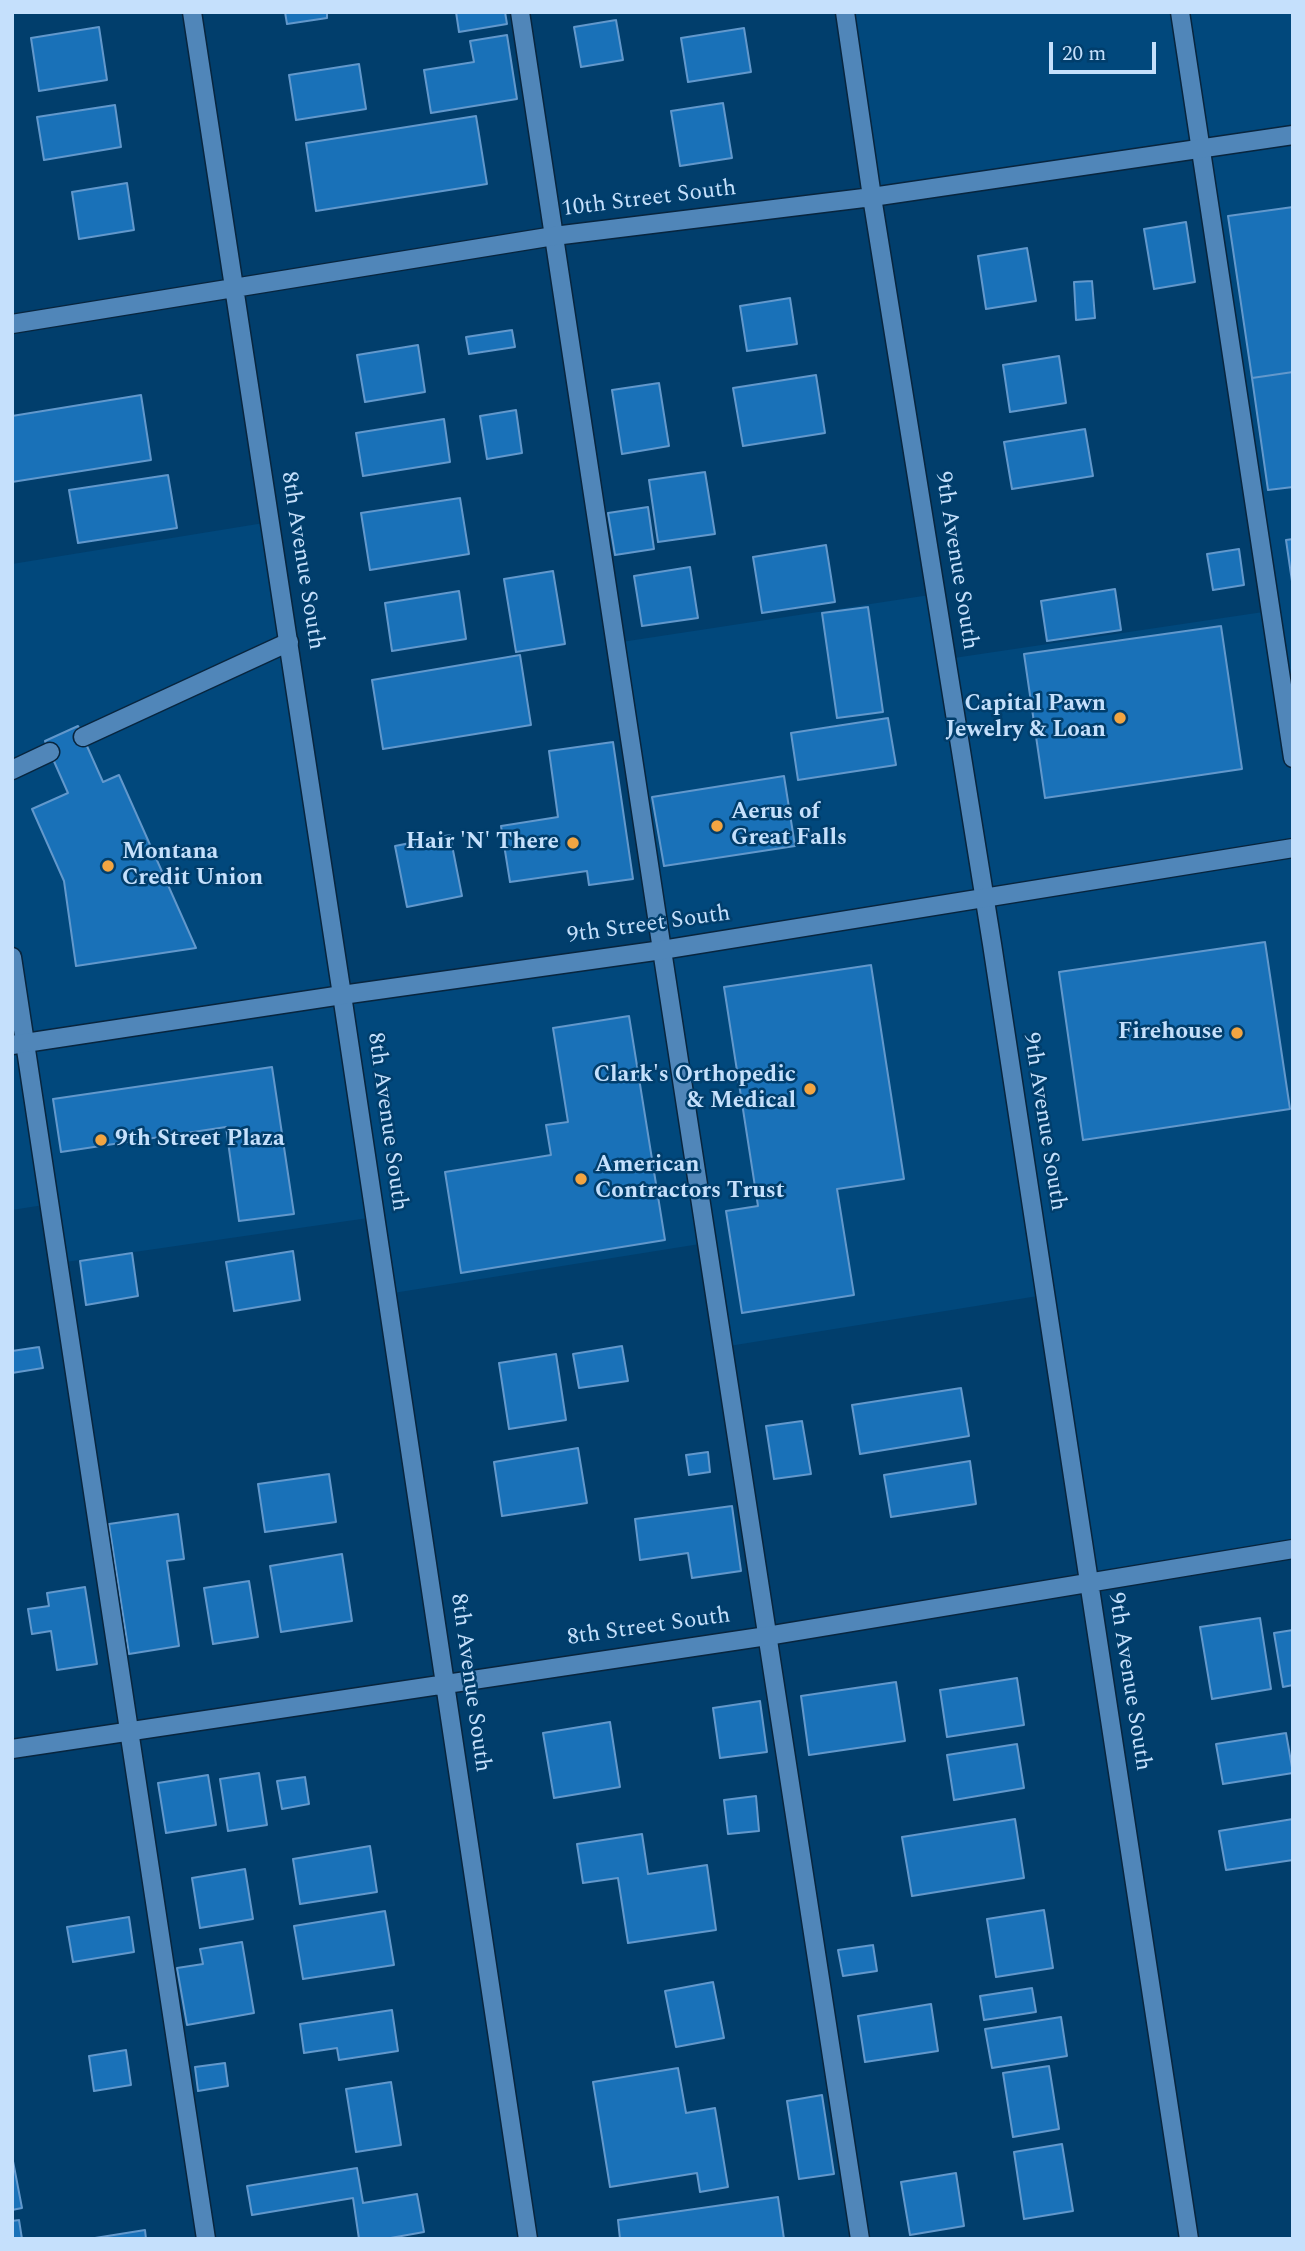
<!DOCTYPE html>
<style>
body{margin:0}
#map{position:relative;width:1305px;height:2251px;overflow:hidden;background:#013e6c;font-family:Spectral,serif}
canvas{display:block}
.frame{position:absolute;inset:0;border:14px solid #c5e0fc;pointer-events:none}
.scale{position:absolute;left:1049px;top:42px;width:107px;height:32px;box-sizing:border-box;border:4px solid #c5e0fc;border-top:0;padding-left:9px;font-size:21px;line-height:24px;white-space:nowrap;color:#c5e0fc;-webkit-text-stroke:5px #013e6c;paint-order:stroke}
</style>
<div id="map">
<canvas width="1305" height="2251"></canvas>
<div class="frame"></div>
<div class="scale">20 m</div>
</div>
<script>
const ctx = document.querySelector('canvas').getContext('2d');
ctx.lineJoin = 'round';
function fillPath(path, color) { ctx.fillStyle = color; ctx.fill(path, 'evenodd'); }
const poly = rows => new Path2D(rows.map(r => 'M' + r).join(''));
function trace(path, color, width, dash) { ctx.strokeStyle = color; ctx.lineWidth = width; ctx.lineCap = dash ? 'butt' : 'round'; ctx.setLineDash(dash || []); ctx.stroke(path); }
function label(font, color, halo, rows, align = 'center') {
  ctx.font = font + ' Spectral,serif'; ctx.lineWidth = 5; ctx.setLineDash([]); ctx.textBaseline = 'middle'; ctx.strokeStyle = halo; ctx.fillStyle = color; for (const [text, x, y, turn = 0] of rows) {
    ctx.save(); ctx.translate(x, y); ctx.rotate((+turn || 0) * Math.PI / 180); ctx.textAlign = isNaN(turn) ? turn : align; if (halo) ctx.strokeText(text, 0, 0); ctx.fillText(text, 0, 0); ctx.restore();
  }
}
fillPath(poly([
 [845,12,1293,12,1293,1549,1088,1581,1044,1295,723,1347,706,1243,387,1294,375,1217,59,1263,50,1204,12,1210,12,1045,25,1043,12,957,12,564,270,522,342,995,661,950,615,643,936,594,947,659,1270,611,1201,150,872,197]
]), '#01487c');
const building = poly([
 [285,12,327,12,327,18,287,24,285,12],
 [456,12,505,12,507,24,459,32,456,12],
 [616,20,623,60,581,67,574,27,616,20],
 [99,27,107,80,39,91,31,38,99,27],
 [744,28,751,72,688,82,681,38,744,28],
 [507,35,517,99,431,113,424,70,474,62,470,41,507,35],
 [359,64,366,109,296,120,289,75,359,64],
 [723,103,732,158,680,166,671,111,723,103],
 [115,105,121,147,44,160,37,117,115,105],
 [476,116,487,184,316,211,306,143,476,116],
 [127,183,134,230,79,239,72,192,127,183],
 [1293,207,1293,372,1252,378,1228,216,1293,207],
 [1186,222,1195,282,1154,289,1144,229,1186,222],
 [1027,248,1036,301,986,309,978,256,1027,248],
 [1092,281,1095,318,1076,320,1074,282,1092,281],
 [790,298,797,344,747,351,740,306,790,298],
 [512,330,515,347,469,354,466,337,512,330],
 [418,345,425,392,365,402,357,355,418,345],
 [1059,356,1066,403,1010,412,1003,365,1059,356],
 [1293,372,1293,487,1268,490,1252,378,1293,372],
 [816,375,825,433,743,446,733,388,816,375],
 [659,383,669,446,622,454,612,390,659,383],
 [141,395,151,460,12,482,12,416,141,395],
 [516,410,522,453,487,459,480,416,516,410],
 [444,419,450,462,363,476,356,433,444,419],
 [1085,429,1093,476,1012,489,1004,442,1085,429],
 [705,472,715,534,658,542,649,480,705,472],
 [168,475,177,528,78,543,69,490,168,475],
 [460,498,469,554,370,570,361,513,460,498],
 [648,507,654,549,615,555,608,513,648,507],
 [1293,539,1293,588,1286,540,1293,539],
 [826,545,835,602,762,613,753,557,826,545],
 [1239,549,1244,585,1213,590,1207,554,1239,549],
 [690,567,698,618,642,626,634,576,690,567],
 [553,571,565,644,516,652,504,579,553,571],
 [1115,589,1121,630,1047,641,1041,601,1115,589],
 [459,591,466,639,392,651,385,603,459,591],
 [868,607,883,712,837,718,822,613,868,607],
 [1221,626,1242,769,1045,798,1024,654,1221,626],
 [520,655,531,725,383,749,372,680,520,655],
 [888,718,896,765,798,780,791,733,888,718],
 [78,726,103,782,119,775,196,948,76,966,64,881,32,809,68,793,45,741,78,726],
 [613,742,633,879,589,885,587,871,510,882,501,826,558,817,549,751,613,742],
 [784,776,795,846,664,866,652,797,784,776],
 [450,835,462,896,407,907,395,846,450,835],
 [1265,942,1290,1109,1083,1140,1059,972,1265,942],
 [871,965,904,1179,837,1189,854,1295,742,1313,726,1211,758,1206,724,987,871,965],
 [629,1016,665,1240,461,1273,445,1172,551,1155,546,1125,568,1122,553,1028,629,1016],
 [272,1067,294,1214,239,1221,226,1127,61,1152,53,1099,272,1067],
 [293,1251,300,1300,234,1311,226,1262,293,1251],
 [132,1253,138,1296,86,1305,80,1261,132,1253],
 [622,1346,628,1381,579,1388,573,1354,622,1346],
 [39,1347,43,1368,12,1373,12,1351,39,1347],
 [556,1354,566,1420,509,1429,499,1363,556,1354],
 [961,1388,969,1436,860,1454,852,1405,961,1388],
 [802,1421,811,1474,774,1479,766,1426,802,1421],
 [578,1448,587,1503,502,1516,494,1462,578,1448],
 [708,1452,710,1472,689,1475,686,1455,708,1452],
 [970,1461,976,1504,891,1517,884,1475,970,1461],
 [329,1474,336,1522,265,1532,258,1484,329,1474],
 [732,1506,741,1571,692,1578,688,1553,640,1560,635,1519,732,1506],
 [178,1514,184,1559,167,1561,179,1646,129,1654,109,1524,178,1514],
 [342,1554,352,1621,281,1632,270,1566,342,1554],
 [249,1581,258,1637,213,1644,204,1588,249,1581],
 [85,1587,97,1664,57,1670,51,1631,32,1634,28,1609,49,1606,47,1593,85,1587],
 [1260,1618,1271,1689,1212,1699,1200,1627,1260,1618],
 [1293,1630,1293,1685,1283,1687,1274,1633,1293,1630],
 [1017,1678,1024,1725,947,1737,940,1690,1017,1678],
 [896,1682,905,1741,809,1755,801,1696,896,1682],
 [760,1701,767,1752,720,1758,713,1708,760,1701],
 [610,1722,620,1787,554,1798,543,1733,610,1722],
 [1286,1733,1293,1773,1223,1784,1216,1744,1286,1733],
 [1017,1744,1024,1788,954,1800,947,1755,1017,1744],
 [259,1773,267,1825,228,1831,220,1779,259,1773],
 [208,1775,216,1825,166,1833,158,1783,208,1775],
 [305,1777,309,1804,282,1809,277,1781,305,1777],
 [756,1796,759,1831,728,1834,724,1800,756,1796],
 [1015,1819,1024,1878,912,1896,902,1837,1015,1819],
 [1293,1819,1293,1860,1226,1870,1219,1831,1293,1819],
 [642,1834,648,1874,707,1865,716,1930,628,1943,618,1878,583,1883,577,1844,642,1834],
 [370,1846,377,1892,300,1904,293,1859,370,1846],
 [245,1869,253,1919,200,1928,192,1878,245,1869],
 [1044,1910,1053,1968,996,1977,987,1919,1044,1910],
 [385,1911,394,1965,303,1979,294,1926,385,1911],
 [129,1917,134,1952,73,1962,67,1927,129,1917],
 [242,1942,254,2013,187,2025,177,1968,203,1964,200,1949,242,1942],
 [873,1945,877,1971,843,1976,838,1950,873,1945],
 [713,1982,724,2038,676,2047,665,1991,713,1982],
 [1032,1988,1036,2012,984,2020,980,1996,1032,1988],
 [931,2004,938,2051,865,2062,858,2016,931,2004],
 [392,2010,398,2051,339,2060,337,2048,304,2053,300,2024,392,2010],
 [1061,2017,1067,2056,992,2068,985,2029,1061,2017],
 [126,2050,131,2085,94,2091,89,2056,126,2050],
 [225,2063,228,2086,198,2091,195,2067,225,2063],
 [1049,2066,1059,2129,1013,2137,1003,2073,1049,2066],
 [678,2068,686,2113,715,2108,728,2187,700,2192,697,2173,610,2187,593,2082,678,2068],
 [391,2082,401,2145,356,2152,346,2089,391,2082],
 [822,2095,834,2174,799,2179,787,2101,822,2095],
 [1062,2144,1073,2211,1024,2219,1014,2152,1062,2144],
 [12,2156,22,2208,12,2210,12,2156],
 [357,2168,363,2203,417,2194,424,2232,385,2239,359,2239,353,2198,252,2215,247,2186,357,2168],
 [956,2173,964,2226,910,2235,901,2182,956,2173],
 [778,2197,784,2239,620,2239,618,2220,778,2197],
 [19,2220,22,2239,12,2239,12,2221,19,2220],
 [145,2230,146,2239,95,2239,95,2238,145,2230]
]);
fillPath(building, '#1971b8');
trace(building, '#6298cc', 2);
const lane = poly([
 [520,12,662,950,860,2239],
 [1180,12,1293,758],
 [83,737,289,642],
 [12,770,50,752],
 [12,957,206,2239]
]);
const street = poly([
 [192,12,342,995,528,2239],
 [845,12,872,197,992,944,1189,2239],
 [12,324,554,236,872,197,1293,135],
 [12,1749,767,1636,1293,1549]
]);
const secondary = poly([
 [12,1045,342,995,662,950,1293,848]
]);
trace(lane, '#08253e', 21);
trace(street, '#08253e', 21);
trace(secondary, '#08253e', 21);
trace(lane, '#5086b9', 18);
trace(street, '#5086b9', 18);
trace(secondary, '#5086b9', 18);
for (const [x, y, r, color] of [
 [1120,718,7,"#f2a542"],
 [717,826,7,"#f2a542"],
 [573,843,7,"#f2a542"],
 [108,866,7,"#f2a542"],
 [1237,1033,7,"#f2a542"],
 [810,1089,7,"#f2a542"],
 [101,1140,7,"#f2a542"],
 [581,1179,7,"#f2a542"]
]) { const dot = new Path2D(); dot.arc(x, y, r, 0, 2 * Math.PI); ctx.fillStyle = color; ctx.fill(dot); trace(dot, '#013e6c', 2.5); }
label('23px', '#c5e0fc', '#013e6c', [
 ["10th Street South",649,200,-7],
 ["8th Avenue South",301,561,81],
 ["9th Avenue South",955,561,81],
 ["9th Street South",649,926,-8],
 ["8th Avenue South",386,1122,82],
 ["9th Avenue South",1043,1122,81],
 ["8th Street South",649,1628,-8],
 ["9th Avenue South",1128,1682,81],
 ["8th Avenue South",469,1683,82]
]);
label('bold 23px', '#c5e0fc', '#013e6c', [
 ["Capital Pawn",1106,705],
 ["Jewelry & Loan",1106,731],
 ["Aerus of",731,813,"left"],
 ["Great Falls",731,839,"left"],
 ["Hair 'N' There",559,843],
 ["Montana",122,853,"left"],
 ["Credit Union",122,879,"left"],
 ["Firehouse",1223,1033],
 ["Clark's Orthopedic",796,1076],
 ["& Medical",796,1102],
 ["9th Street Plaza",115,1140,"left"],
 ["American",595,1166,"left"],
 ["Contractors Trust",595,1192,"left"]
], 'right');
</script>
